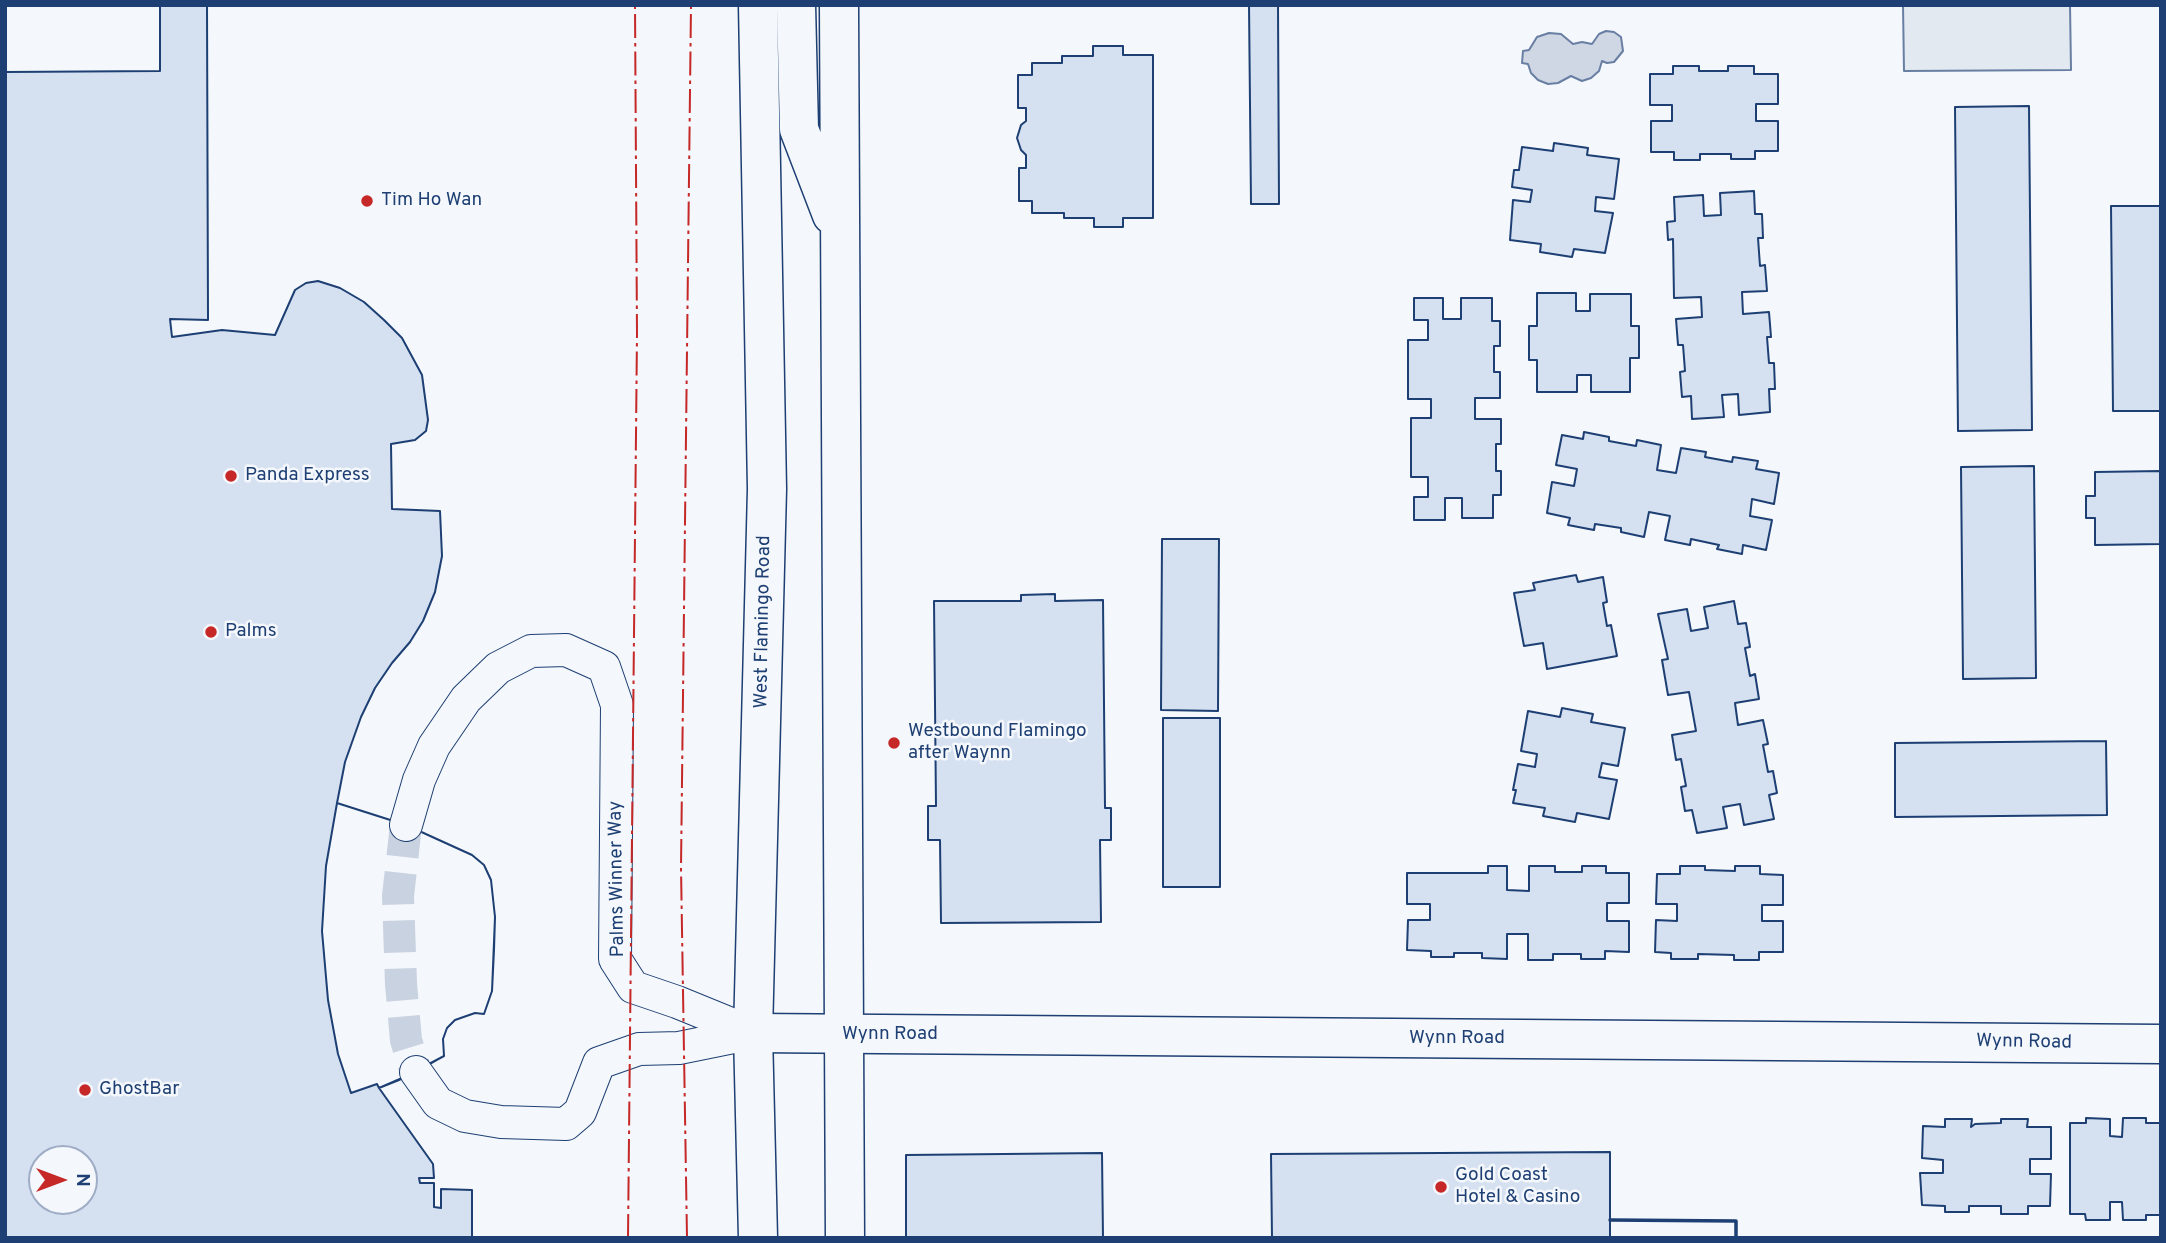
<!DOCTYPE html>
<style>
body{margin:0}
#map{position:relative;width:2166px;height:1243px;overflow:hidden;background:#f4f7fb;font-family:Overpass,sans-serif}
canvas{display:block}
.frame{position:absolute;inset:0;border:7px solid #1d3f73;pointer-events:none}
.north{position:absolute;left:28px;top:1145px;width:70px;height:70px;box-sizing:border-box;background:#f4f7fb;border:2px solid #9eadc5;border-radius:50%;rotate:90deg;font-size:19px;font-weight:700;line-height:28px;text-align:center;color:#1d3f73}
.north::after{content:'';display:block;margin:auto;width:24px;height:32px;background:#c62828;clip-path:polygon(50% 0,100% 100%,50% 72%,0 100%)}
</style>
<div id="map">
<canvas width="2166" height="1243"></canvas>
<div class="frame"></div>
<div class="north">N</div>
</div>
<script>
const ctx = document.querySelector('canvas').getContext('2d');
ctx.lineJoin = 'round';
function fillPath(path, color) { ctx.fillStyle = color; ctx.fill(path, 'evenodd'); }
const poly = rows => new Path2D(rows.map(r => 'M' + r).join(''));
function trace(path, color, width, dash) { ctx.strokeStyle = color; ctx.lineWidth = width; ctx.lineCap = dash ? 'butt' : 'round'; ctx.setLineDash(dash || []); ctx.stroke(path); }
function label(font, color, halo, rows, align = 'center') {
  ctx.font = font + ' Overpass,sans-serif'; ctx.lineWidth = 5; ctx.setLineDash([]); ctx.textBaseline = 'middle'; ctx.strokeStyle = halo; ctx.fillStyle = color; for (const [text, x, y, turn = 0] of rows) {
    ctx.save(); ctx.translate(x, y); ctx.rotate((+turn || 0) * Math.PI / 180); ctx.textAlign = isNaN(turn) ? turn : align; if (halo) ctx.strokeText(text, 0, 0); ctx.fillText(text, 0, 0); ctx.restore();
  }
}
const green = poly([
 [1903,5,2070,5,2071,70,1904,71,1903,5]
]);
fillPath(green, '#e3e9f0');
trace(green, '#687fa3', 2);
const water = poly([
 [1606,31,1614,32,1621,37,1623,51,1614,62,1607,63,1602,61,1599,71,1591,78,1582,81,1571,76,1558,83,1548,84,1538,80,1531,73,1528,64,1522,63,1523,51,1529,50,1537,37,1549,33,1561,34,1573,44,1582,42,1592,44,1599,34,1606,31]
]);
fillPath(water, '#cfd7e4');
trace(water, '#687fa3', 2);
const building = poly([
 [5,5,207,5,208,320,170,319,172,337,222,330,275,335,295,290,306,283,318,281,340,288,364,302,384,320,402,338,422,375,428,420,426,431,415,440,391,444,392,509,440,511,442,556,435,592,423,621,410,642,392,663,375,688,361,717,345,762,337,803,406,825,472,855,484,865,491,880,495,917,494,950,492,991,484,1014,475,1013,455,1020,447,1028,443,1039,444,1056,416,1072,379,1088,433,1164,434,1178,419,1178,420,1183,434,1183,434,1207,441,1208,441,1189,472,1190,472,1238,5,1238,5,5],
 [42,1159,84,1159,84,1201,42,1201,42,1159],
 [5,5,160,5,160,71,5,72,5,5],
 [1249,5,1278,5,1279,204,1251,204,1249,5],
 [1093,46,1123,46,1123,55,1153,55,1153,218,1123,218,1123,227,1094,227,1094,218,1064,218,1064,213,1032,213,1032,201,1019,201,1019,168,1026,168,1026,155,1021,150,1017,138,1021,125,1026,121,1026,108,1018,108,1018,75,1032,75,1032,63,1062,63,1062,56,1093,56,1093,46],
 [1673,66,1699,66,1699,71,1728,71,1728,66,1754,66,1754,74,1778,74,1778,104,1756,104,1756,121,1778,121,1778,151,1755,151,1755,159,1731,159,1731,154,1700,154,1700,160,1674,160,1674,152,1651,152,1651,121,1672,121,1672,105,1650,105,1650,74,1673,74,1673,66],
 [2029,106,2032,430,1958,431,1955,107,2029,106],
 [1554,143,1588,148,1587,155,1619,159,1614,199,1596,197,1595,211,1613,213,1605,253,1574,249,1572,257,1540,252,1541,244,1510,240,1513,200,1530,202,1532,190,1512,187,1514,170,1519,170,1522,147,1553,151,1554,143],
 [1754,191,1755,214,1762,214,1763,238,1758,238,1760,266,1765,265,1767,291,1742,292,1743,314,1769,312,1771,337,1767,337,1769,363,1774,363,1775,389,1769,389,1770,412,1739,415,1738,394,1722,395,1724,417,1692,419,1691,396,1682,397,1680,372,1685,371,1683,345,1678,345,1676,319,1702,317,1701,297,1674,298,1673,239,1668,240,1667,222,1675,221,1674,197,1703,195,1704,216,1721,215,1720,193,1754,191],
 [2111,206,2161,206,2161,411,2113,411,2111,206],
 [1537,293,1576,293,1576,311,1590,311,1590,294,1631,294,1631,326,1639,326,1639,358,1630,358,1630,392,1591,392,1591,375,1577,375,1577,392,1537,392,1537,360,1529,360,1529,326,1537,326,1537,293],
 [1414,298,1443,298,1443,319,1461,319,1461,298,1492,298,1492,321,1500,321,1500,346,1494,346,1494,372,1500,372,1500,398,1475,398,1475,419,1501,419,1501,444,1496,444,1496,471,1501,471,1501,495,1493,495,1493,518,1462,518,1462,498,1445,498,1445,520,1414,520,1414,497,1428,497,1428,477,1411,477,1411,418,1431,418,1431,399,1408,399,1408,340,1428,340,1428,320,1414,320,1414,298],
 [1584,432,1609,437,1609,441,1636,446,1637,440,1661,445,1657,470,1676,473,1681,448,1706,452,1705,457,1732,462,1733,457,1758,461,1756,469,1779,473,1774,504,1752,499,1750,516,1772,520,1766,550,1743,545,1742,554,1717,549,1719,545,1691,539,1690,545,1665,540,1670,516,1649,512,1644,537,1621,532,1621,528,1595,524,1594,530,1568,525,1570,518,1547,513,1552,482,1574,486,1577,469,1556,465,1562,435,1583,439,1584,432],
 [2034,466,2036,678,1963,679,1961,467,2034,466],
 [2161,471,2161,544,2095,545,2095,518,2086,518,2086,496,2095,496,2095,472,2161,471],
 [1162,539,1219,539,1218,711,1161,710,1162,539],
 [1576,575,1578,582,1603,577,1607,602,1603,603,1607,626,1611,625,1617,656,1547,669,1543,643,1524,646,1514,593,1535,590,1533,583,1576,575],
 [1055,594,1055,601,1103,600,1105,808,1111,808,1111,840,1100,840,1101,922,941,923,940,840,928,840,928,806,936,806,934,601,1021,601,1021,595,1055,594],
 [1734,601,1738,624,1746,623,1750,647,1745,648,1750,676,1755,674,1759,699,1735,703,1738,725,1763,720,1768,744,1763,745,1768,772,1773,771,1777,793,1769,795,1774,819,1744,825,1740,804,1723,807,1727,828,1697,833,1692,810,1685,811,1681,787,1686,786,1681,759,1676,760,1672,735,1696,731,1689,692,1668,695,1662,660,1668,659,1658,614,1687,609,1691,631,1708,628,1704,607,1734,601],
 [1562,708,1593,714,1591,722,1625,728,1618,766,1602,763,1599,777,1617,780,1609,819,1577,813,1575,822,1543,816,1545,808,1513,803,1516,790,1513,790,1518,764,1535,767,1537,754,1521,751,1528,711,1560,717,1562,708],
 [1163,718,1220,718,1220,887,1163,887,1163,718],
 [2106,741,2107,815,1895,817,1895,743,2106,741],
 [337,803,406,825,472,855,484,865,491,880,495,917,492,991,484,1014,475,1013,455,1020,447,1028,443,1039,444,1056,399,1080,379,1088,377,1084,351,1093,338,1054,328,1000,322,931,326,866,337,803],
 [1488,866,1507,866,1507,890,1529,891,1529,866,1555,866,1555,872,1582,872,1582,866,1606,866,1606,873,1629,873,1629,903,1607,903,1607,921,1629,921,1629,952,1605,951,1605,959,1581,959,1581,954,1553,954,1553,960,1528,960,1528,934,1507,934,1507,959,1482,958,1482,953,1454,953,1454,957,1431,957,1431,951,1407,950,1408,920,1430,920,1430,904,1407,904,1407,873,1488,873,1488,866],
 [1680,866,1705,866,1705,870,1735,871,1735,866,1760,866,1760,874,1783,875,1783,905,1762,905,1762,921,1783,921,1783,952,1759,952,1759,960,1734,960,1734,955,1698,954,1698,959,1671,959,1671,953,1655,952,1656,920,1677,921,1677,904,1656,904,1657,874,1680,874,1680,866],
 [2086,1118,2110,1119,2110,1136,2122,1137,2123,1118,2146,1118,2146,1123,2161,1123,2161,1215,2146,1215,2146,1220,2123,1220,2122,1202,2110,1202,2110,1220,2086,1220,2085,1214,2070,1214,2070,1123,2086,1123,2086,1118],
 [1945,1119,1972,1119,1971,1127,1975,1124,2001,1123,2001,1119,2028,1119,2027,1127,2051,1127,2051,1159,2030,1159,2030,1174,2051,1174,2050,1206,2028,1206,2028,1214,2001,1214,2001,1206,1969,1206,1969,1212,1945,1212,1945,1206,1922,1205,1920,1173,1943,1173,1943,1160,1922,1158,1923,1126,1945,1127,1945,1119],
 [1610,1152,1610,1238,1272,1238,1271,1154,1610,1152],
 [1102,1153,1103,1238,906,1238,906,1155,1102,1153]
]);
fillPath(building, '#d5e0f0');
trace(building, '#1d3f73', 2);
trace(poly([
 [406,825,398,896,401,984,406,1040,416,1072]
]), '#c9d2e0', 32, [32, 16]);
const street = poly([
 [406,825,419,780,434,746,466,699,498,668,531,651,566,650,604,667,617,705,615,959,633,987,677,1002,753,1033],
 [416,1072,438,1103,465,1116,501,1122,566,1124,580,1112,599,1063,639,1049,679,1048,753,1033]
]);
const secondary = poly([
 [753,1033,2161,1044]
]);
const primary = poly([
 [796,5,799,129,832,215],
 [839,5,845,1238],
 [758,1238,753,1033,767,489,758,5]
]);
trace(street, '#1d3f73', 34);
trace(secondary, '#1d3f73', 41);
trace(primary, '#1d3f73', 41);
trace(street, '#f4f7fb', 32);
trace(secondary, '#f4f7fb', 38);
trace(primary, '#f4f7fb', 38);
trace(poly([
 [1610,1220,1736,1221,1736,1238]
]), '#1d3f73', 3.5);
trace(poly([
 [628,1238,637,334,635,5],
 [687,1238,681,868,691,5]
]), '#c62828', 2, [24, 5, 3.5, 5]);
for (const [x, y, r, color] of [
 [367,201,7,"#c62828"],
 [231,476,7,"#c62828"],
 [211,632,7,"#c62828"],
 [894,743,7,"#c62828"],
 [85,1090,7,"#c62828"],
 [1441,1187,7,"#c62828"]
]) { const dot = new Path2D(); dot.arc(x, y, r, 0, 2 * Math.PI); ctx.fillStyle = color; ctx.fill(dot); trace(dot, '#f4f7fb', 2.5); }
label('19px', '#1d3f73', '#f4f7fb', [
 ["Tim Ho Wan",381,201],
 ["Panda Express",245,476],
 ["Palms",225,632],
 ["Westbound Flamingo",908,732],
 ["after Waynn",908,754],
 ["GhostBar",99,1090],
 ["Gold Coast",1455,1176],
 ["Hotel & Casino",1455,1198]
], 'left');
label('19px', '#1d3f73', '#f4f7fb', [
 ["West Flamingo Road",764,622,-89],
 ["Palms Winner Way",618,879,-91],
 ["Wynn Road",890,1035],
 ["Wynn Road",1457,1039],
 ["Wynn Road",2024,1043,1]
]);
</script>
